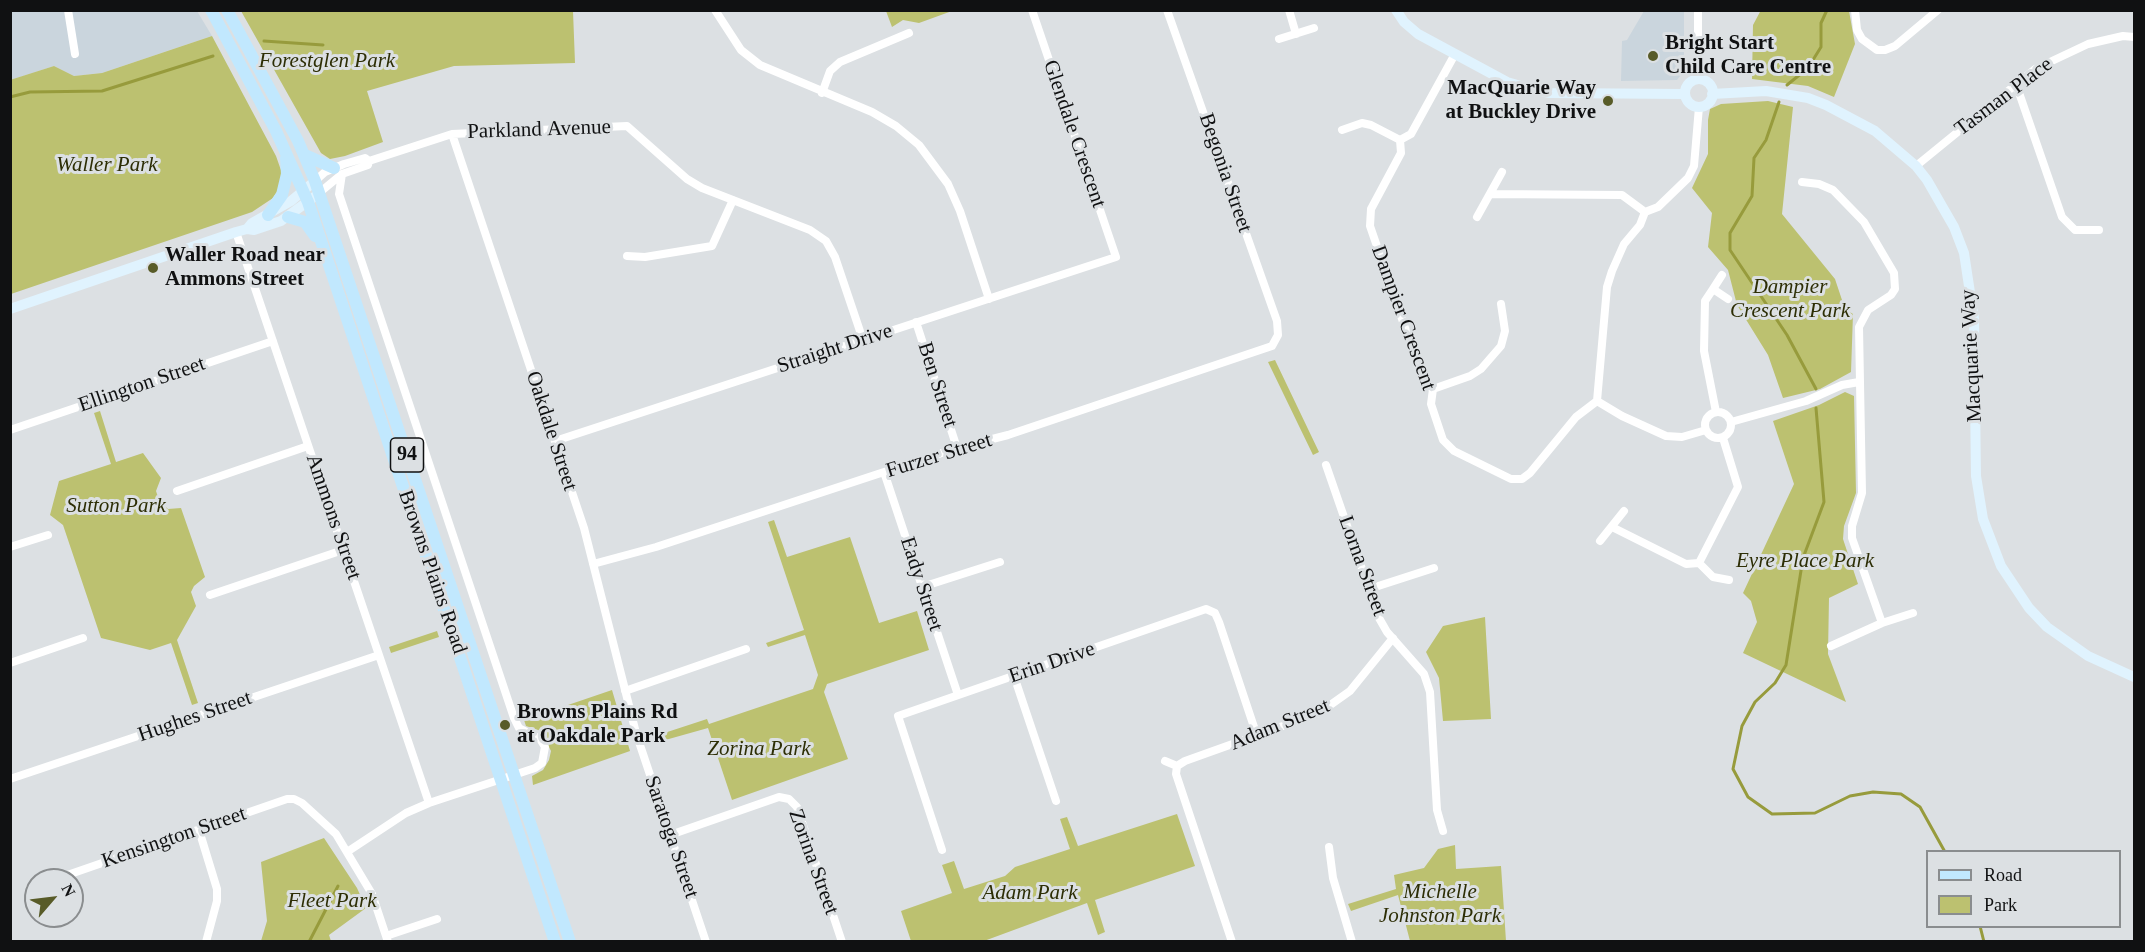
<!DOCTYPE html>
<style>
body{margin:0}
#map{position:relative;width:2145px;height:952px;overflow:hidden;background:#dce0e3;font-family:"Times New Roman",serif}
canvas{display:block}
.frame{position:absolute;inset:0;border:12px solid #101112;pointer-events:none}
.legend{position:absolute;left:1926px;top:850px;width:195px;height:78px;box-sizing:border-box;background:#dce0e3;border:2px solid #8a8d8f;margin:0;padding:8px 10px;list-style:none;font-size:18px;color:#101112}
.legend li{display:flex;align-items:center;gap:12px;height:30px}
.legend b{width:30px;border:2px solid #8a8d8f}
.north{position:absolute;left:24px;top:868px;width:60px;height:60px;box-sizing:border-box;background:#dce0e3;border:2px solid #8a8d8f;border-radius:50%;rotate:62deg;font-size:16px;font-weight:700;line-height:24px;text-align:center;color:#101112}
.north::after{content:'';display:block;margin:auto;width:21px;height:27px;background:#585b28;clip-path:polygon(50% 0,100% 100%,50% 72%,0 100%)}
</style>
<div id="map">
<canvas width="2145" height="952"></canvas>
<div class="frame"></div>
<ul class="legend">
<li><b style="height:8px;background:#c1e8fe"></b>Road</li>
<li><b style="height:16px;background:#bcc170"></b>Park</li>
</ul>
<div class="north">N</div>
</div>
<script>
const ctx = document.querySelector('canvas').getContext('2d');
ctx.lineJoin = 'round';
function fillPath(path, color) { ctx.fillStyle = color; ctx.fill(path, 'evenodd'); }
const poly = rows => new Path2D(rows.map(r => 'M' + r).join(''));
function trace(path, color, width, dash) { ctx.strokeStyle = color; ctx.lineWidth = width; ctx.lineCap = dash ? 'butt' : 'round'; ctx.setLineDash(dash || []); ctx.stroke(path); }
function label(font, color, halo, rows, align = 'center') {
  ctx.font = font + ' "Times New Roman",serif'; ctx.lineWidth = 6; ctx.setLineDash([]); ctx.textBaseline = 'middle'; ctx.strokeStyle = halo; ctx.fillStyle = color; for (const [text, x, y, turn = 0] of rows) {
    ctx.save(); ctx.translate(x, y); ctx.rotate((+turn || 0) * Math.PI / 180); ctx.textAlign = isNaN(turn) ? turn : align; if (halo) ctx.strokeText(text, 0, 0); ctx.fillText(text, 0, 0); ctx.restore();
  }
}
fillPath(poly([
 [11,11,197,11,212,36,102,73,74,76,54,66,11,80],
 [1644,11,1684,11,1684,71,1677,80,1621,81,1622,41,1627,40]
]), '#cad5dd');
fillPath(poly([
 [1761,10,1849,11,1855,44,1834,97,1808,86,1752,79,1753,25],
 [241,11,573,11,575,63,454,66,367,91,383,142,345,156,330,159,321,153],
 [886,11,952,11,919,23,903,20,892,27],
 [212,36,276,156,283,176,281,185,273,198,252,212,11,294,10,80,54,66,74,76,102,73],
 [1768,101,1793,107,1782,214,1835,279,1845,309,1853,314,1851,372,1820,389,1783,398,1768,355,1737,305,1728,270,1708,247,1712,213,1692,188,1708,154,1708,120,1710,109,1721,104],
 [1275,360,1319,452,1313,455,1268,362],
 [1845,392,1854,396,1856,493,1844,526,1843,539,1858,584,1829,598,1828,654,1846,702,1743,653,1757,622,1751,601,1743,593,1794,484,1773,421,1819,405],
 [100,411,116,462,143,453,161,478,156,491,159,500,168,509,181,508,205,577,194,586,191,592,196,606,177,640,198,703,192,705,171,643,150,650,101,638,63,525,50,515,59,481,111,464,94,413],
 [774,520,787,557,850,537,879,623,917,611,929,650,827,684,824,692,848,759,732,800,708,728,651,744,649,738,707,719,709,724,813,689,818,675,805,635,768,647,766,643,804,630,768,522],
 [1485,617,1491,719,1443,721,1439,678,1426,652,1443,626],
 [437,631,439,637,391,653,389,647],
 [612,690,630,751,533,785,532,776,543,770,549,760,551,751,541,731,526,726,524,720],
 [1177,814,1195,866,1095,900,1105,932,1098,935,1087,903,984,941,911,941,901,911,952,893,942,865,954,861,964,889,1005,876,1015,867,1070,849,1060,819,1067,817,1078,846],
 [324,838,357,888,366,908,329,935,331,941,261,941,267,921,261,862],
 [1455,845,1456,869,1501,866,1506,941,1410,941,1398,895,1351,911,1348,904,1396,889,1394,875,1424,868,1438,849]
]), '#bcc170');
trace(poly([
 [264,41,323,45],
 [1787,85,1808,68,1821,47,1821,23,1827,10],
 [10,97,30,92,102,91,213,56],
 [1779,102,1766,140,1754,158,1752,196,1730,233,1730,250,1787,335,1816,389],
 [1816,408,1824,502,1803,558,1786,665,1775,683,1755,702,1742,726,1733,769,1748,797,1772,814,1815,813,1850,796,1873,792,1901,794,1920,807,1945,852],
 [1980,926,1984,942],
 [309,942,338,886]
]), '#979b3c', 3);
trace(poly([
 [68,10,75,54],
 [715,10,741,50,760,65,872,112,896,126,919,145,948,184,960,211,989,299],
 [1289,10,1296,34],
 [1698,10,1698,79],
 [1855,10,1857,30,1862,39,1877,50,1885,50,1895,46,1938,10],
 [1279,39,1314,28],
 [1455,54,1411,134,1400,140,1401,153,1371,209,1370,226,1423,380,1433,389,1431,404,1443,440,1454,451,1511,479,1522,479,1530,473,1576,417,1597,401,1607,287,1612,271,1624,244,1640,225,1645,212,1658,207,1688,178,1694,166,1699,107],
 [2016,84,2062,217,2075,230,2099,230],
 [822,93,830,71,840,62,909,33],
 [1342,130,1362,123,1371,125,1400,140],
 [452,134,584,528,636,733,706,942],
 [1916,166,2035,69,2088,44,2123,36,2134,37],
 [342,174,339,194,514,718,519,728,540,739,545,747,542,763,535,768,429,803,406,813,347,852],
 [315,181,325,172,344,164,365,158,369,161],
 [1802,182,1819,184,1833,190,1864,222,1894,273,1895,289,1891,295,1868,310,1859,327,1862,493,1852,526,1852,538,1882,623],
 [319,193,342,174,368,165,369,161,452,134,627,126,687,179,702,188,810,230,826,241,835,257,863,340],
 [1490,194,1622,195,1645,212],
 [1477,217,1502,172],
 [236,232,429,803],
 [627,256,645,257,712,246,733,200],
 [1722,275,1713,289,1728,299],
 [1713,289,1705,301,1704,351,1716,412],
 [916,322,957,448],
 [1433,389,1470,376,1481,369,1501,346,1505,331,1501,304],
 [1597,401,1622,416,1666,436,1682,437,1706,430],
 '1705 425a13 13 0 1 1 26 0a13 13 0 1 1-26 0Z',
 [1731,422,1806,401,1842,385,1859,382],
 [10,430,273,341],
 [555,441,1116,257,1032,10],
 [1326,465,1379,618,1387,632,1424,674,1430,692,1437,810,1443,831],
 [884,472,958,695],
 [177,491,308,446],
 [1612,527,1686,564,1699,563,1738,487,1723,438],
 [1600,541,1624,511],
 [10,547,48,535],
 [1699,563,1713,577,1729,580],
 [593,564,656,547,957,448,1008,435,1272,346,1278,335,1277,321,1167,10],
 [922,587,1000,562],
 [1369,589,1434,568],
 [210,595,343,550],
 [1831,646,1882,623,1913,613],
 [10,663,83,638],
 [1014,676,1056,801],
 [625,691,746,649],
 [1165,761,1177,766],
 [10,779,379,655],
 [199,830,217,889,217,901,206,942],
 [670,835,779,797,789,799,797,807,842,942],
 [1329,847,1333,878,1352,942],
 [942,850,898,716,1206,609,1215,613,1219,622,1257,736],
 [53,880,287,799,294,799,302,803,336,834,372,894,388,942],
 [30,888,36,886],
 [386,936,437,919],
 [1232,942,1176,774,1177,766,1185,761,1319,713,1350,691,1393,638]
]), '#fff', 8);
trace(poly([
 [1396,10,1404,22,1418,34,1507,82,1531,89,1550,93,1685,94],
 '1685 93a14 14 0 1 1 28 0a14 14 0 1 1-28 0Z',
 [1712,94,1766,91,1808,98,1826,105,1875,131,1916,166,1927,180,1954,227,1964,253,1974,319,1976,476,1983,519,2001,566,2029,608,2047,627,2088,656,2134,677],
 [247,229,252,223,291,201,315,181],
 [10,309,236,232,247,229,254,230,281,221,314,197]
]), '#e0f3fe', 10);
trace(poly([
 [211,10,276,131,308,202,555,942],
 [227,10,298,141,315,181,570,942],
 [305,155,334,168],
 [268,215,282,195,287,174,286,158],
 [288,217,305,222,315,236]
]), '#c1e8fe', 12);
for (const [x, y, r, color] of [
 [1653,56,6,"#585b28"],
 [1608,101,6,"#585b28"],
 [153,268,6,"#585b28"],
 [505,725,6,"#585b28"]
]) { const dot = new Path2D(); dot.arc(x, y, r, 0, 2 * Math.PI); ctx.fillStyle = color; ctx.fill(dot); trace(dot, '#dce0e3', 2); }
for (const [x, y, w] of [
 [407,455,33]
]) { const box = new Path2D(); box.roundRect(x - w / 2, y - 17, w, 34, 4.5); ctx.fillStyle = '#dce0e3'; ctx.fill(box); trace(box, '#101112', 1.5); }
label('bold 20px', '#101112', null, [
 ["94",407,455]
]);
label('bold 21px', '#101112', '#dce0e3', [
 ["Bright Start",1665,44],
 ["Child Care Centre",1665,68],
 ["MacQuarie Way",1596,89,"right"],
 ["at Buckley Drive",1596,113,"right"],
 ["Waller Road near",165,256],
 ["Ammons Street",165,280],
 ["Browns Plains Rd",517,713],
 ["at Oakdale Park",517,737]
], 'left');
label('italic 21px', '#2d2e05', '#dce0e3', [
 ["Forestglen Park",327,61],
 ["Waller Park",107,165],
 ["Dampier",1790,287],
 ["Crescent Park",1790,311],
 ["Sutton Park",116,506],
 ["Eyre Place Park",1805,561],
 ["Zorina Park",759,749],
 ["Michelle",1440,892],
 ["Johnston Park",1440,916],
 ["Adam Park",1030,893],
 ["Fleet Park",332,901]
]);
label('21px', '#101112', '#dce0e3', [
 ["Tasman Place",2004,97,-37],
 ["Parkland Avenue",539,130,-2],
 ["Glendale Crescent",1074,134,71],
 ["Begonia Street",1225,173,71],
 ["Dampier Crescent",1403,318,70],
 ["Straight Drive",835,349,-18],
 ["Macquarie Way",1972,356,-93],
 ["Ellington Street",142,385,-19],
 ["Ben Street",937,385,72],
 ["Oakdale Street",551,431,72],
 ["Furzer Street",939,456,-17],
 ["Ammons Street",333,517,71],
 ["Lorna Street",1362,566,70],
 ["Browns Plains Road",432,572,71],
 ["Eady Street",921,584,72],
 ["Erin Drive",1052,663,-19],
 ["Hughes Street",195,717,-19],
 ["Adam Street",1280,725,-22],
 ["Saratoga Street",671,837,71],
 ["Kensington Street",174,838,-19],
 ["Zorina Street",813,862,70]
]);
</script>
